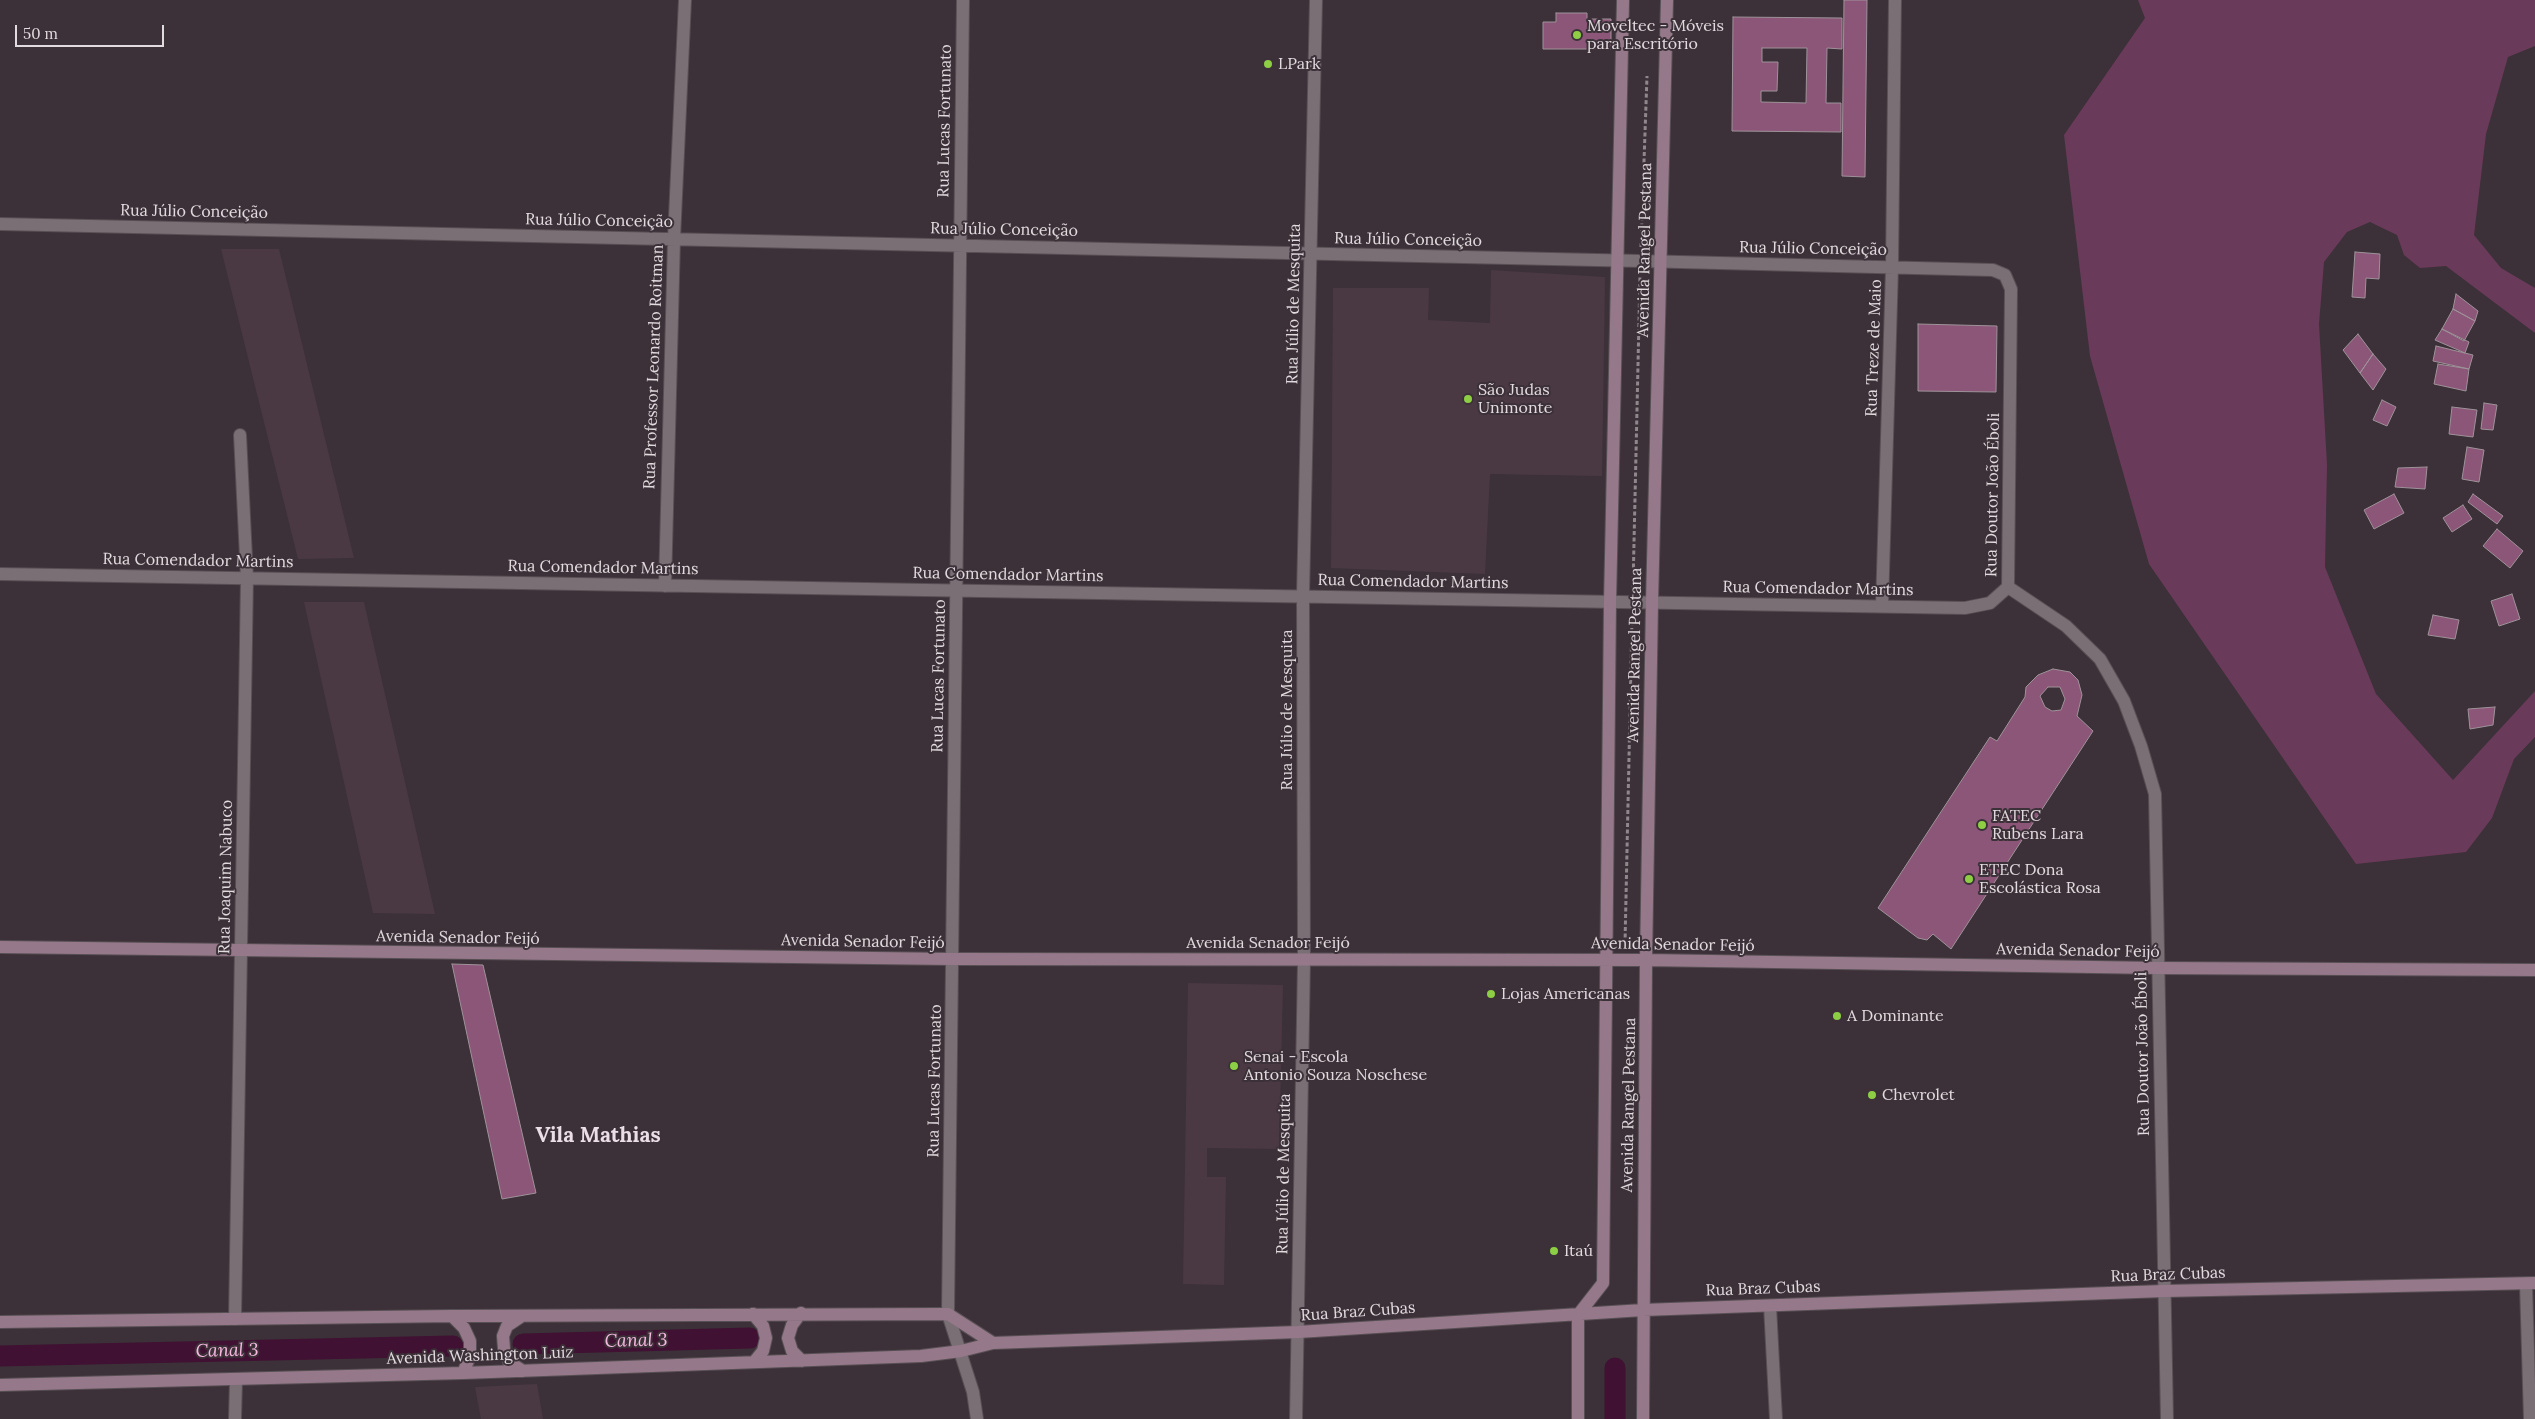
<!DOCTYPE html>
<meta charset="utf-8">
<style>
body{margin:0}
#map{position:relative;width:2535px;height:1419px;overflow:hidden;background:#3c3138;font-family:Lora,serif}
canvas{display:block}
.scale{position:absolute;left:15px;top:25px;width:149px;height:22px;box-sizing:border-box;border:2px solid #e1dade;border-top:0;padding-left:6px;font-size:15px;line-height:18px;white-space:nowrap;color:#e1dade;-webkit-text-stroke:4px #3c3138;paint-order:stroke}
</style>
<div id="map">
<canvas width="2535" height="1419"></canvas>
<div class="scale">50 m</div>
</div>
<script>
const ctx = document.querySelector('canvas').getContext('2d');
ctx.lineJoin = 'round';
function fillPath(path, color) { ctx.fillStyle = color; ctx.fill(path, 'evenodd'); }
const poly = rows => new Path2D(rows.map(r => 'M' + r).join(''));
function trace(path, color, width, dash) { ctx.strokeStyle = color; ctx.lineWidth = width; ctx.lineCap = dash ? 'butt' : 'round'; ctx.setLineDash(dash || []); ctx.stroke(path); }
function label(font, color, halo, rows, align = 'center') {
  ctx.font = font + ' Lora,serif'; ctx.lineWidth = 4; ctx.setLineDash([]); ctx.textBaseline = 'middle'; ctx.strokeStyle = halo; ctx.fillStyle = color; for (const [text, x, y, turn = 0] of rows) {
    ctx.save(); ctx.translate(x, y); ctx.rotate((+turn || 0) * Math.PI / 180); ctx.textAlign = isNaN(turn) ? turn : align; if (halo) ctx.strokeText(text, 0, 0); ctx.fillText(text, 0, 0); ctx.restore();
  }
}
fillPath(poly([
 [221,249,279,249,354,558,298,559],
 [1491,270,1605,277,1602,476,1490,474,1485,574,1331,568,1333,288,1429,288,1428,320,1490,323],
 [304,602,364,602,435,914,373,913],
 [1188,983,1283,985,1279,1149,1207,1148,1207,1177,1226,1177,1224,1285,1183,1284],
 [537,1384,543,1419,481,1419,475,1387]
]), '#4a3943');
fillPath(poly([
 [2138,0,2535,0,2535,46,2508,57,2486,134,2474,235,2501,268,2535,288,2535,333,2446,266,2420,268,2404,255,2397,235,2370,222,2347,232,2324,262,2319,324,2327,465,2325,567,2376,694,2453,780,2535,691,2535,737,2514,759,2492,818,2466,852,2356,864,2149,564,2090,356,2064,135,2145,18]
]), '#6a3a5a');
trace(poly([
 [523,1344,750,1338],
 [0,1356,453,1346],
 [1615,1368,1615,1419]
]), '#401132', 21);
const building = poly([
 [1844,0,1867,0,1865,177,1842,176,1844,0],
 [1556,13,1587,13,1587,19,1611,19,1611,49,1543,49,1543,22,1556,22,1556,13],
 [1733,17,1842,18,1842,49,1827,48,1826,103,1841,103,1841,132,1732,131,1733,17],
 [1762,48,1807,48,1806,103,1761,102,1761,91,1777,91,1778,62,1762,62,1762,48],
 [2355,252,2380,254,2379,279,2366,278,2365,298,2352,297,2355,252],
 [2456,294,2478,311,2475,321,2453,309,2456,294],
 [2453,309,2475,321,2464,341,2442,329,2453,309],
 [1918,324,1997,326,1996,392,1918,391,1918,324],
 [2442,329,2469,342,2465,353,2435,340,2442,329],
 [2358,334,2373,354,2360,373,2343,350,2358,334],
 [2436,346,2473,355,2469,369,2433,361,2436,346],
 [2373,354,2386,369,2373,390,2360,373,2373,354],
 [2438,364,2469,369,2466,391,2434,384,2438,364],
 [2382,400,2396,407,2387,426,2373,420,2382,400],
 [2484,403,2497,405,2493,430,2481,429,2484,403],
 [2452,407,2477,410,2473,437,2449,434,2452,407],
 [2467,447,2484,450,2479,482,2462,479,2467,447],
 [2427,467,2425,489,2395,487,2398,468,2427,467],
 [2394,494,2404,513,2374,529,2364,510,2394,494],
 [2473,494,2503,516,2497,524,2468,502,2473,494],
 [2463,505,2472,519,2452,532,2443,518,2463,505],
 [2497,529,2523,551,2510,568,2483,546,2497,529],
 [2512,594,2520,619,2499,626,2491,601,2512,594],
 [2433,615,2459,620,2455,639,2428,635,2433,615],
 [2053,669,2070,672,2078,680,2082,695,2077,716,2093,731,1951,949,1933,934,1927,940,1918,938,1878,908,1990,737,1997,741,2025,697,2026,687,2038,675,2053,669],
 [2048,687,2060,687,2065,699,2061,710,2052,711,2045,707,2040,696,2048,687],
 [2495,707,2493,725,2470,729,2468,709,2495,707],
 [452,964,483,965,536,1193,502,1199,452,964]
]);
fillPath(building, '#8c5679');
trace(building, '#9f9299', 1);
const minor = poly([
 [963,0,948,1314,973,1392,977,1419],
 [0,224,1641,261,1993,270,2005,275,2011,289,2008,587,2066,626,2100,659,2124,701,2141,746,2155,794,2167,1419],
 [0,574,1965,608,1990,603,2008,587],
 [665,586,674,239,685,0],
 [1882,606,1892,268,1895,0],
 [2526,1284,2530,1419],
 [1770,1306,1776,1419],
 [235,1319,247,578,240,435],
 [235,1419,236,1380],
 [1296,1419,1304,960,1303,596,1316,0]
]);
const secondary = poly([
 [0,947,952,959,1646,960,2157,968,2535,970],
 [801,1313,792,1325,788,1338,792,1351,802,1361],
 [753,1314,763,1326,766,1338,763,1351,754,1362],
 [452,1316,464,1328,470,1341,470,1356,463,1373],
 [522,1316,507,1326,503,1336,504,1349,509,1362,523,1371],
 [0,1322,452,1316,948,1314,993,1343],
 [0,1385,463,1373,921,1356,961,1351,993,1343,1298,1332,1643,1310,2164,1291,2535,1283],
 [1578,1419,1578,1315,1603,1283,1610,602,1623,0],
 [1643,1419,1646,960,1652,602,1667,0]
]);
trace(minor, '#584f54', 14);
trace(secondary, '#584f54', 14);
trace(poly([
 [1641,247,1647,76],
 [1633,587,1640,276],
 [1625,944,1632,618]
]), '#90878d', 3, [4, 2.5]);
trace(minor, '#7b6f76', 12);
trace(secondary, '#95798a', 12);
for (const [x, y, r, color] of [
 [1577,35,5,"#8dce44"],
 [1268,64,5,"#8dce44"],
 [1468,399,5,"#8dce44"],
 [1982,825,5,"#8dce44"],
 [1969,879,5,"#8dce44"],
 [1491,994,5,"#8dce44"],
 [1837,1016,5,"#8dce44"],
 [1234,1066,5,"#8dce44"],
 [1872,1095,5,"#8dce44"],
 [1554,1251,5,"#8dce44"]
]) { const dot = new Path2D(); dot.arc(x, y, r, 0, 2 * Math.PI); ctx.fillStyle = color; ctx.fill(dot); trace(dot, '#3c3138', 2); }
label('16px', '#e1dade', '#3c3138', [
 ["Moveltec - Móveis",1587,26],
 ["para Escritório",1587,44],
 ["LPark",1278,64],
 ["São Judas",1478,390],
 ["Unimonte",1478,408],
 ["FATEC",1992,816],
 ["Rubens Lara",1992,834],
 ["ETEC Dona",1979,870],
 ["Escolástica Rosa",1979,888],
 ["Lojas Americanas",1501,994],
 ["A Dominante",1847,1016],
 ["Senai - Escola",1244,1057],
 ["Antonio Souza Noschese",1244,1075],
 ["Chevrolet",1882,1095],
 ["Itaú",1564,1251]
], 'left');
label('16px', '#e1dade', '#3c3138', [
 ["Rua Lucas Fortunato",945,121,-89],
 ["Rua Júlio Conceição",194,212,1],
 ["Rua Júlio Conceição",599,221,1],
 ["Rua Júlio Conceição",1004,230,1],
 ["Rua Júlio Conceição",1408,240,1],
 ["Rua Júlio Conceição",1813,249,1],
 ["Avenida Rangel Pestana",1645,250,-89],
 ["Rua Júlio de Mesquita",1294,304,-89],
 ["Rua Treze de Maio",1874,348,-88],
 ["Rua Professor Leonardo Roitman",654,367,-88],
 ["Rua Doutor João Éboli",1993,495,-89],
 ["Rua Comendador Martins",198,561,1],
 ["Rua Comendador Martins",603,568,1],
 ["Rua Comendador Martins",1008,575,1],
 ["Rua Comendador Martins",1413,582,1],
 ["Rua Comendador Martins",1818,589,1],
 ["Avenida Rangel Pestana",1635,655,-89],
 ["Rua Lucas Fortunato",939,676,-89],
 ["Rua Júlio de Mesquita",1287,710,-90],
 ["Rua Joaquim Nabuco",226,877,-89],
 ["Avenida Senador Feijó",458,938,1],
 ["Avenida Senador Feijó",863,942,1],
 ["Avenida Senador Feijó",1268,943],
 ["Avenida Senador Feijó",1673,945,1],
 ["Avenida Senador Feijó",2078,951,1],
 ["Rua Doutor João Éboli",2143,1054,-91],
 ["Rua Lucas Fortunato",935,1081,-89],
 ["Avenida Rangel Pestana",1629,1105,-89],
 ["Rua Júlio de Mesquita",1284,1174,-89],
 ["Rua Braz Cubas",2168,1275,-2],
 ["Rua Braz Cubas",1763,1289,-2],
 ["Rua Braz Cubas",1358,1312,-4],
 ["Avenida Washington Luiz",480,1356,-2]
]);
label('italic 18px', '#f9b8e1', '#3c3138', [
 ["Canal 3",636,1341,-1],
 ["Canal 3",227,1351,-1]
]);
label('bold 21px', '#ecdee7', '#3c3138', [
 ["Vila Mathias",598,1136]
]);
</script>
